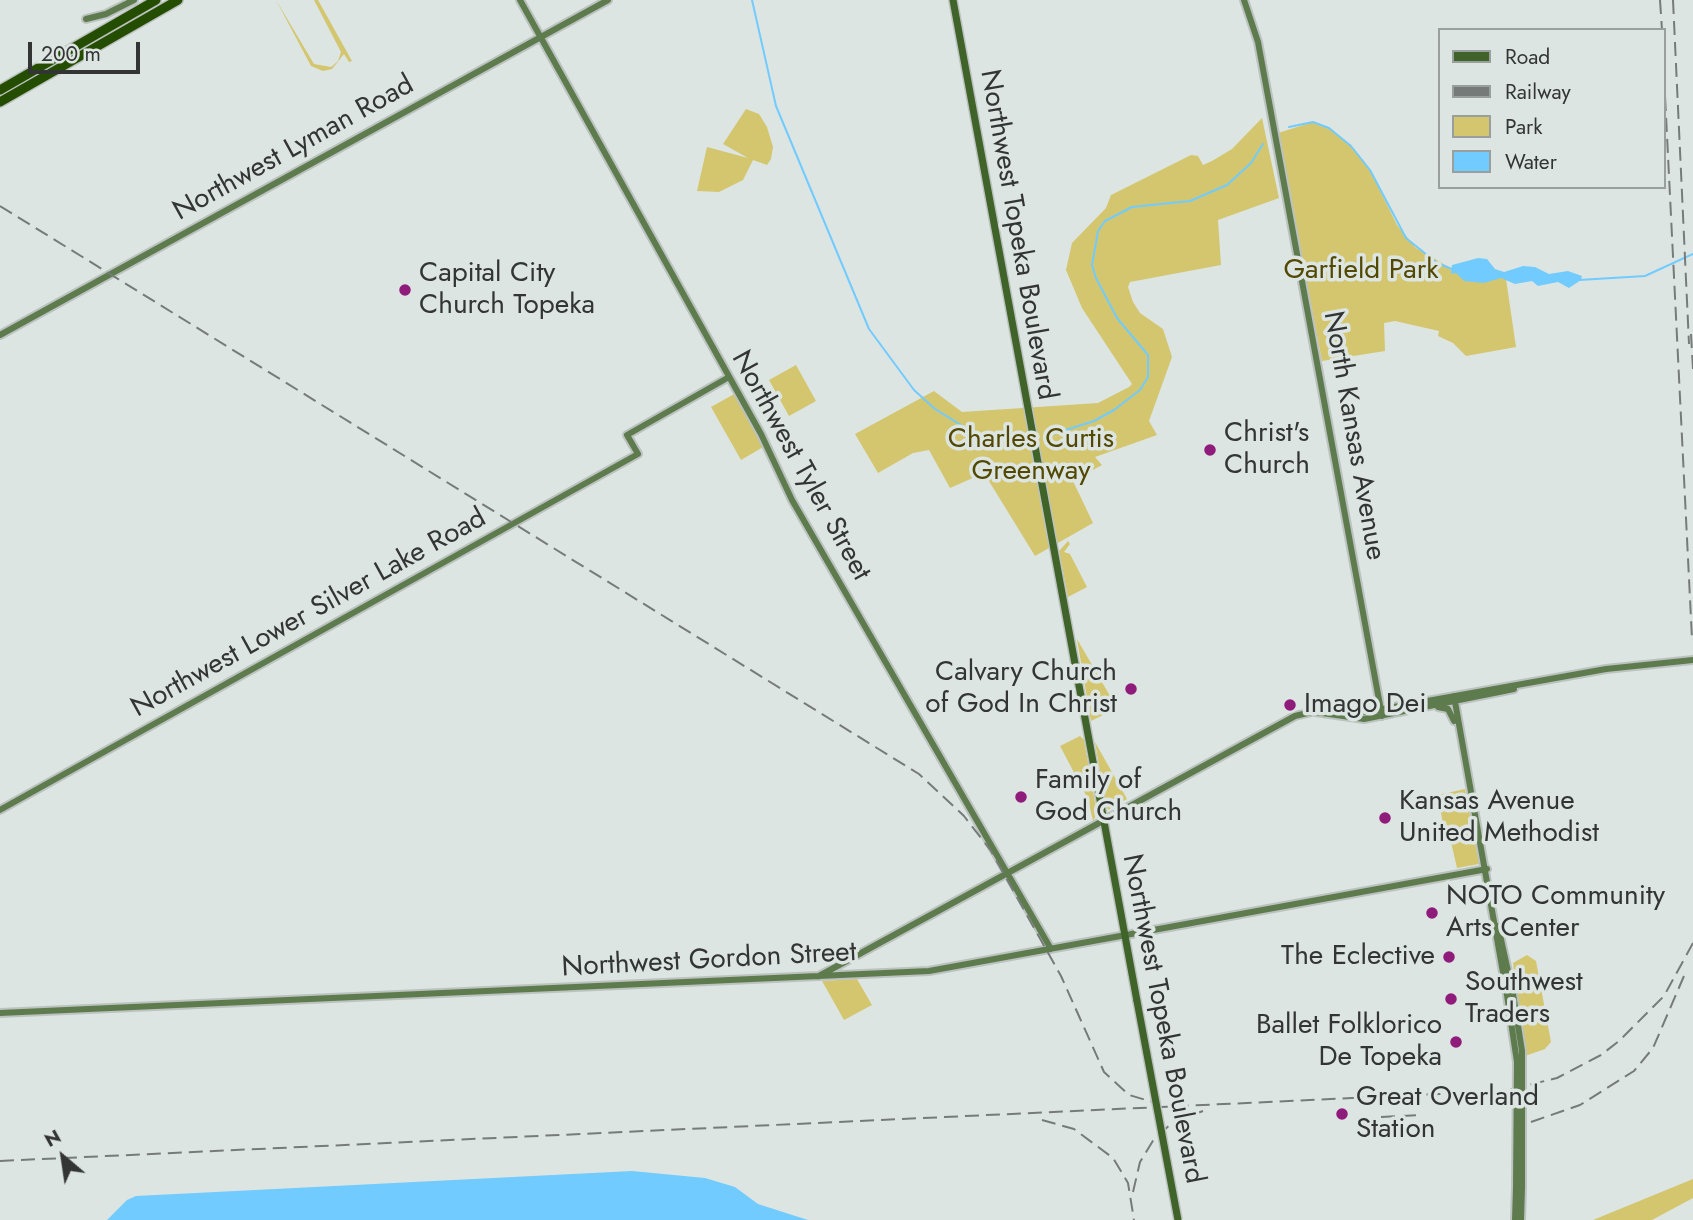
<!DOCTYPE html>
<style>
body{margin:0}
#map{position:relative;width:1693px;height:1220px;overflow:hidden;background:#dde5e2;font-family:Jost,sans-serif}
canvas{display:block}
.legend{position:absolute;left:1438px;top:28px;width:228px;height:161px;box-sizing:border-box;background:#dde5e2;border:2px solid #999f9c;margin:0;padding:9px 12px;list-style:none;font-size:21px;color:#323534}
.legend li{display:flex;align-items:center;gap:14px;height:35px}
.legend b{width:35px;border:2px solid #999f9c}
.north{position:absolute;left:28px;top:1122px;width:70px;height:70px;-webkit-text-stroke:5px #dde5e2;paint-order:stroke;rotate:331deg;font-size:19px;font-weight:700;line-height:28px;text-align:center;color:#323534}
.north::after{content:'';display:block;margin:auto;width:24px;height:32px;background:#323534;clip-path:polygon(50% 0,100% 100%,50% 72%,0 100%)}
.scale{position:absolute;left:28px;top:42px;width:112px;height:32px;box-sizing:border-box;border:4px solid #323534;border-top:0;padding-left:9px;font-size:21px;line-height:24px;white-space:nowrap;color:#323534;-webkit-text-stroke:5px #dde5e2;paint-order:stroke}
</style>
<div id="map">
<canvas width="1693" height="1220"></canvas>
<ul class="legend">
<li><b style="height:9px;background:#406329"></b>Road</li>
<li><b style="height:9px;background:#767b79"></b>Railway</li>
<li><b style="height:19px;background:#d3c66e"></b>Park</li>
<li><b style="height:19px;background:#72cbfe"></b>Water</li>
</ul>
<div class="north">N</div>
<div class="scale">200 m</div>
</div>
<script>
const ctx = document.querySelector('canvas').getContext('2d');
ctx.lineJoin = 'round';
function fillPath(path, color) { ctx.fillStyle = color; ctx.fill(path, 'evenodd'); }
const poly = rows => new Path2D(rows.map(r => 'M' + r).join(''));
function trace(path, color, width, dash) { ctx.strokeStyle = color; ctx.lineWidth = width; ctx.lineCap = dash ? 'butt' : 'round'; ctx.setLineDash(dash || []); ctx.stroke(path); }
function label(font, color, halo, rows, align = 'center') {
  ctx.font = font + ' Jost,sans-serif'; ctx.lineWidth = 7; ctx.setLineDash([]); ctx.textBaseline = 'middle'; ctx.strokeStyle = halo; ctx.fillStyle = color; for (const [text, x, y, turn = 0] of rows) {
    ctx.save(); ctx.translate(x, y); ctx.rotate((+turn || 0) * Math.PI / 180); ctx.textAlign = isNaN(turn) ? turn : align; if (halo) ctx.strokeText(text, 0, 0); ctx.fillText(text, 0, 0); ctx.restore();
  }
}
fillPath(poly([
 [276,0,314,64,331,67,338,61,341,52,314,0,318,0,352,61,349,62,344,54,332,69,323,71,311,66],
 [746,109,759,114,767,127,773,147,771,159,767,165,753,160,743,180,719,192,697,191,707,147,748,158,723,144],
 [1262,118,1279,198,1218,220,1221,265,1130,282,1128,287,1133,302,1140,313,1163,329,1172,357,1149,421,1157,435,1095,457,1102,465,1073,481,1093,523,1035,556,984,473,950,488,929,450,913,453,878,473,855,434,934,391,962,412,1098,403,1129,387,1132,384,1082,308,1066,270,1072,243,1106,208,1111,195,1191,155,1198,156,1203,165,1212,161,1232,149],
 [1313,122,1329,128,1351,146,1370,170,1397,225,1416,248,1452,269,1506,279,1516,347,1466,356,1453,343,1438,336,1439,331,1395,321,1384,323,1385,351,1322,361,1278,133],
 [796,365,816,401,789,416,769,380],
 [736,393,765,446,741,460,711,407],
 [1068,541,1070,544,1064,552,1070,554,1087,587,1068,597,1059,551],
 [1077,639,1117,708,1091,721],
 [1080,736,1084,740,1097,814,1093,821,1088,799,1060,746],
 [1095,742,1127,799,1108,810,1105,801],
 [1465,789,1479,864,1457,868,1451,842,1446,842,1438,795],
 [1527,955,1536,961,1551,1042,1545,1049,1525,1056,1513,963],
 [857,979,872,1005,844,1020,822,981],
 [1693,1179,1693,1198,1652,1220,1593,1220]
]), '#d3c66e');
fillPath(poly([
 [1478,258,1487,259,1495,269,1504,272,1523,266,1535,267,1549,274,1568,271,1582,276,1581,280,1569,288,1558,282,1538,286,1532,281,1515,284,1501,278,1484,283,1464,281,1456,273,1451,274,1452,265],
 [632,1171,705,1178,735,1187,758,1204,808,1220,107,1220,127,1200,136,1196]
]), '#72cbfe');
trace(poly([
 [752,0,776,106,869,329,914,390,935,409,977,435,1013,440],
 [1289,127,1313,122,1329,128,1351,146,1370,170,1406,238,1437,263,1452,269],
 [1579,280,1645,276,1693,254],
 [1053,434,1094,421,1114,410,1140,390,1148,377,1148,355,1117,318,1096,278,1092,265,1098,231,1105,221,1132,207,1190,201,1227,185,1251,163,1263,144]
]), '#72cbfe', 2);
const secondary = poly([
 [520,0,761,434,792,500,1051,949],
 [1244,0,1258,42,1382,716],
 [86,19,106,14,134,0],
 [0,335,608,0],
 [1454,696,1507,995],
 [1438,707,1448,709,1454,721],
 [1315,712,1364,719,1514,689],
 [0,810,638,454,627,435,729,377],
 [1498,926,1513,994],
 [819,976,1295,716,1324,709,1366,712,1606,669,1693,660],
 [0,1013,929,971,1487,869],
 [1515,1220,1516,1187],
 [1521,1220,1522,1187]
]);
const primary = poly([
 [953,0,1137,1001]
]);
const highway = poly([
 [0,90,156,0],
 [0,102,178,0]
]);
trace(secondary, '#bbc2bf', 10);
trace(primary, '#bbc2bf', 10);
trace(highway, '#bbc2bf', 12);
trace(secondary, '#5e7b4e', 6);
trace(primary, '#406329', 7);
trace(highway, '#254d00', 9);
trace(poly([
 [1660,0,1662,30],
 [1673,0,1689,344],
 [1663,55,1692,639],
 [0,206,919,774,964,816,991,851,1061,976,1104,1072,1129,1095,1156,1103],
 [1691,334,1693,369],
 [1381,1117,1421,1115],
 [1042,1120,1074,1129,1113,1158,1128,1183,1134,1220],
 [1531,1122,1580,1105,1634,1071,1653,1048,1684,976],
 [0,1161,1504,1091,1557,1078,1601,1055,1619,1041,1664,996,1693,943],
 [1133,1192,1140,1162,1154,1139,1173,1122,1203,1111]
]), '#767b79', 2, [14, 7]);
const secondaryBridge = poly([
 [1513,994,1522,1051,1522,1187],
 [1507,995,1517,1062,1516,1187]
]);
const primaryBridge = poly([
 [1137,1001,1178,1220]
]);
trace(secondaryBridge, '#bbc2bf', 10, []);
trace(primaryBridge, '#bbc2bf', 10, []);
trace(secondaryBridge, '#5e7b4e', 6);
trace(primaryBridge, '#406329', 7);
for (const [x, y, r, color] of [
 [405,290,7,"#8f1b7a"],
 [1210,450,7,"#8f1b7a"],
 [1131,689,7,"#8f1b7a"],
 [1290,705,7,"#8f1b7a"],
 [1021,797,7,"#8f1b7a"],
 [1385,818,7,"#8f1b7a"],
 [1432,913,7,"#8f1b7a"],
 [1449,957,7,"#8f1b7a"],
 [1451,999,7,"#8f1b7a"],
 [1456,1042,7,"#8f1b7a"],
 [1342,1114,7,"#8f1b7a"]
]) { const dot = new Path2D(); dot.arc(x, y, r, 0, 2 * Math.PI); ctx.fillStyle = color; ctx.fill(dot); trace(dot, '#dde5e2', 2.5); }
label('28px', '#323534', '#dde5e2', [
 ["Northwest Lyman Road",294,149,-29],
 ["Northwest Topeka Boulevard",1017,235,80],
 ["North Kansas Avenue",1353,436,80],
 ["Northwest Tyler Street",800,466,61],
 ["Northwest Lower Silver Lake Road",309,614,-29],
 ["Northwest Gordon Street",709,961,-3],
 ["Northwest Topeka Boulevard",1162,1019,79]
]);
label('28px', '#524800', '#dde5e2', [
 ["Garfield Park",1361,271],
 ["Charles Curtis",1031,440],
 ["Greenway",1031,472]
]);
label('28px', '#323534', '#dde5e2', [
 ["Capital City",419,274],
 ["Church Topeka",419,306],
 ["Christ's",1224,434],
 ["Church",1224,466],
 ["Calvary Church",1117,673,"right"],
 ["of God In Christ",1117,705,"right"],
 ["Imago Dei",1304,705],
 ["Family of",1035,781],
 ["God Church",1035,813],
 ["Kansas Avenue",1399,802],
 ["United Methodist",1399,834],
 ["NOTO Community",1446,897],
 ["Arts Center",1446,929],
 ["The Eclective",1435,957,"right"],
 ["Southwest",1465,983],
 ["Traders",1465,1015],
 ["Ballet Folklorico",1442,1026,"right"],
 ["De Topeka",1442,1058,"right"],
 ["Great Overland",1356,1098],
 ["Station",1356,1130]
], 'left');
</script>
